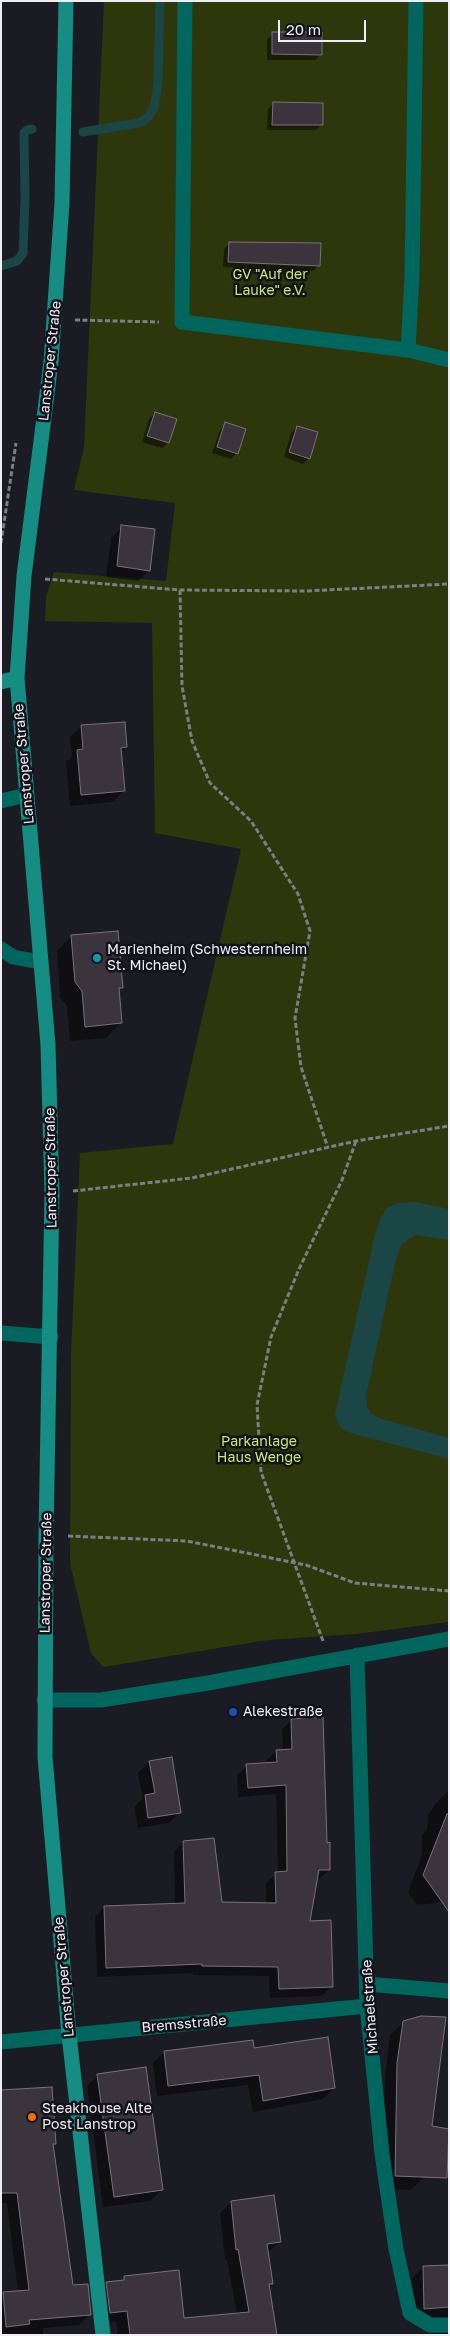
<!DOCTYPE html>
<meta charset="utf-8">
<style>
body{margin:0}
#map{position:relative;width:450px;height:2336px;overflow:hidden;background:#1b1b24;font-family:"Golos Text",sans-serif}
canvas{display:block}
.frame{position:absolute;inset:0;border:2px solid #efeef5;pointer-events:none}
.scale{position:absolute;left:278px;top:20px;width:88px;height:22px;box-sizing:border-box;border:2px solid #efeef5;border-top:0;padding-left:6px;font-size:15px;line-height:18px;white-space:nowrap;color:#efeef5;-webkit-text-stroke:4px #12121a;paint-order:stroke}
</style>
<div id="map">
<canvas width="450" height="2336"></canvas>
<div class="frame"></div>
<div class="scale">20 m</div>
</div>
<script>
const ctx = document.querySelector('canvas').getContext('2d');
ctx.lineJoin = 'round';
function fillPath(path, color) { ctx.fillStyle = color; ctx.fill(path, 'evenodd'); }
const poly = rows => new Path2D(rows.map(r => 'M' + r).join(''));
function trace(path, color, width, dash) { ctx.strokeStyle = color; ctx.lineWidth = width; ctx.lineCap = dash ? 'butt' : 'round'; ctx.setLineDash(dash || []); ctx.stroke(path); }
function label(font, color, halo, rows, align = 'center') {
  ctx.font = font + ' "Golos Text",sans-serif'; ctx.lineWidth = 5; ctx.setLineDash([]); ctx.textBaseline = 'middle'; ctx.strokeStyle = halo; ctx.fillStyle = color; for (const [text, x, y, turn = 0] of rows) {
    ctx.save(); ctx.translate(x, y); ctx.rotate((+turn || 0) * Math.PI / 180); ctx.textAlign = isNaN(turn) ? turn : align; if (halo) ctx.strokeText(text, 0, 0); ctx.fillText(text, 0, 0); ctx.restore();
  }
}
fillPath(poly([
 [104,1,449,1,449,1622,356,1634,268,1640,103,1667,91,1653,70,1563,71,1354,80,1153,173,1144,241,849,155,833,152,623,45,621,46,597,54,572,166,581,175,503,74,490,84,447]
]), '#2e370b');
fillPath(poly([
 [416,1202,449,1209,449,1240,415,1235,402,1244,395,1263,366,1396,367,1407,371,1414,382,1419,449,1438,449,1459,347,1432,340,1427,335,1414,376,1230,382,1216,387,1208,397,1203]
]), '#1a4646');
fillPath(poly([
 [273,34,321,55,315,60,267,60,267,39],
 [274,103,322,124,316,130,267,130,268,109],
 [230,243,319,265,313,271,223,267,224,249],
 [155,413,168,443,162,448,142,442,149,419],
 [226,424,237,453,231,459,212,453,220,430],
 [297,427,309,458,303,464,284,457,291,433],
 [122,527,149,570,138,581,106,577,111,538],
 [82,726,126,747,120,753,124,791,112,802,70,806,66,762,72,756,70,737],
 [72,936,121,987,118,990,121,1023,106,1038,70,1041,67,1006,60,997,57,951],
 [291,1720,326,1844,329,1870,319,1879,316,1879,309,1922,331,1987,322,1996,270,1998,269,1976,193,1975,193,1973,97,1977,95,1917,104,1907,175,1905,174,1852,183,1842,221,1903,266,1904,266,1883,278,1873,276,1794,238,1797,237,1775,247,1766,267,1764,267,1760,276,1751,283,1751,282,1730],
 [149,1762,180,1812,169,1823,138,1828,134,1807,143,1798,138,1773],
 [449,1790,449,1896,436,1903,417,1905,408,1892,422,1855,422,1835,427,1830,428,1815,435,1804],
 [404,2022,424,2177,411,2190,382,2189,385,2077,390,2035],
 [253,2050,334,2088,323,2099,253,2112,248,2085,157,2096,153,2063,164,2052],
 [98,2075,162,2189,151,2201,103,2207,87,2086],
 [1,2091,54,2143,52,2146,72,2287,90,2314,79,2325,43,2328,43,2335,1,2335,1,2295,18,2292,7,2203,1,2203],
 [449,2137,449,2178,431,2176,443,2142],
 [231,2202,280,2242,267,2253,272,2283,268,2287,275,2335,118,2335,116,2322,99,2323,96,2295,107,2283,120,2282,124,2278,182,2320,237,2314,227,2260,225,2260,220,2213],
 [449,2266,449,2318,414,2319,412,2278,423,2267]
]), '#0007');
trace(poly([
 [83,132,139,123,148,117,154,108,158,83,160,1],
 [1,266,17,261,23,253,25,199,24,133,27,130,32,129]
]), '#1a4646', 9);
const building = poly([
 [272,32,322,32,322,55,272,54,272,32],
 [273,102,323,103,323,125,272,125,273,102],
 [229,242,321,243,320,266,228,262,229,242],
 [155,412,177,419,169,443,147,436,155,412],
 [225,422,246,429,238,454,217,447,225,422],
 [297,426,318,432,310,459,289,452,297,426],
 [121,525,155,529,150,571,117,566,121,525],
 [125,722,127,747,121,748,125,791,81,795,77,750,83,749,81,725,125,722],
 [118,931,123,988,119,988,122,1023,85,1027,82,991,75,982,71,935,118,931],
 [323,1717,327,1843,330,1842,330,1870,319,1870,310,1921,331,1920,333,1987,279,1989,278,1967,202,1966,202,1964,106,1968,104,1906,185,1903,183,1841,214,1838,222,1902,276,1903,275,1872,287,1871,286,1785,248,1788,246,1764,277,1762,276,1750,292,1749,291,1719,323,1717],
 [172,1757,181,1813,148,1818,145,1795,155,1793,149,1761,172,1757],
 [447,1814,449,1814,449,1912,423,1875,447,1814],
 [421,2016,446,2017,432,2126,449,2129,447,2178,395,2176,397,2063,403,2021,421,2016],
 [328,2037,335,2088,263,2101,259,2075,168,2086,164,2051,253,2040,254,2048,328,2037],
 [146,2067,163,2190,114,2197,97,2074,146,2067],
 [52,2087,56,2144,53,2144,73,2285,88,2284,91,2315,29,2320,30,2324,6,2327,3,2292,29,2290,17,2193,1,2193,1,2090,52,2087],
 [274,2195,281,2242,267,2244,273,2284,269,2284,277,2335,130,2335,127,2311,110,2313,106,2282,124,2280,124,2276,179,2270,184,2318,249,2312,238,2249,236,2250,231,2201,274,2195],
 [449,2265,449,2307,424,2309,423,2266,449,2265]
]);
fillPath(building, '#3c343c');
trace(building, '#7a717a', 1);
trace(poly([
 [75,320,159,322],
 [1,543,16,443],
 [45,579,180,590,306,591,449,584],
 [180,590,182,686,192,741,210,783,251,821,298,894,310,931,295,1018,301,1067,328,1148],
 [73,1191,192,1178,356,1141,449,1126],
 [68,1536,187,1541,306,1565,355,1583,449,1591],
 [323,1641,261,1472,257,1405,271,1337,299,1269,342,1180,356,1141]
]), '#7d7d85', 3, [5, 2.5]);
trace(poly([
 [185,1,182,322,408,350,449,360],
 [408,350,412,276,416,1],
 [1,801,26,795],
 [1,949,13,957,40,962]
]), '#00665e', 15);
trace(poly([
 [1,1333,51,1337],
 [357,1655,367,2006,382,2154,396,2249,410,2313,430,2325,449,2325],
 [44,1700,101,1700,208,1683,449,1639],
 [367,1984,449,1991],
 [1,2042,367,2006]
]), '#00665e', 15);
trace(poly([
 [66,1,62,203,51,362,24,576,17,678,48,1045,52,1193,46,1536,45,1757,69,2035,103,2335],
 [1,682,17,678]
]), '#158d82', 15);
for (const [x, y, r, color] of [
 [97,958,5,"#0f9aa8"],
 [233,1712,5,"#1a4fb4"],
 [32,2117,5,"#e8710a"]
]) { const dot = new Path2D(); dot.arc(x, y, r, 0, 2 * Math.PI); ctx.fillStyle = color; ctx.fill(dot); trace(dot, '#12121a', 2); }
label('14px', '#cae76f', '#12121a', [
 ["GV \"Auf der",270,275],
 ["Lauke\" e.V.",270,291],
 ["Parkanlage",259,1442],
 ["Haus Wenge",259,1458]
]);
label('14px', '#efeef5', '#12121a', [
 ["Lanstroper Straße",50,361,-84],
 ["Lanstroper Straße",24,764,-95],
 ["Lanstroper Straße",51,1168,-91],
 ["Lanstroper Straße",46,1573,-89],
 ["Lanstroper Straße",64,1977,-95],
 ["Michaelstraße",370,2007,-94],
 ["Bremsstraße",184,2024,-5]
]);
label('14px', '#efeef5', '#12121a', [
 ["Marienheim (Schwesternheim",107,950],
 ["St. Michael)",107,966],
 ["Alekestraße",243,1712],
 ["Steakhouse Alte",42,2109],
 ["Post Lanstrop",42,2125]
], 'left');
</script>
